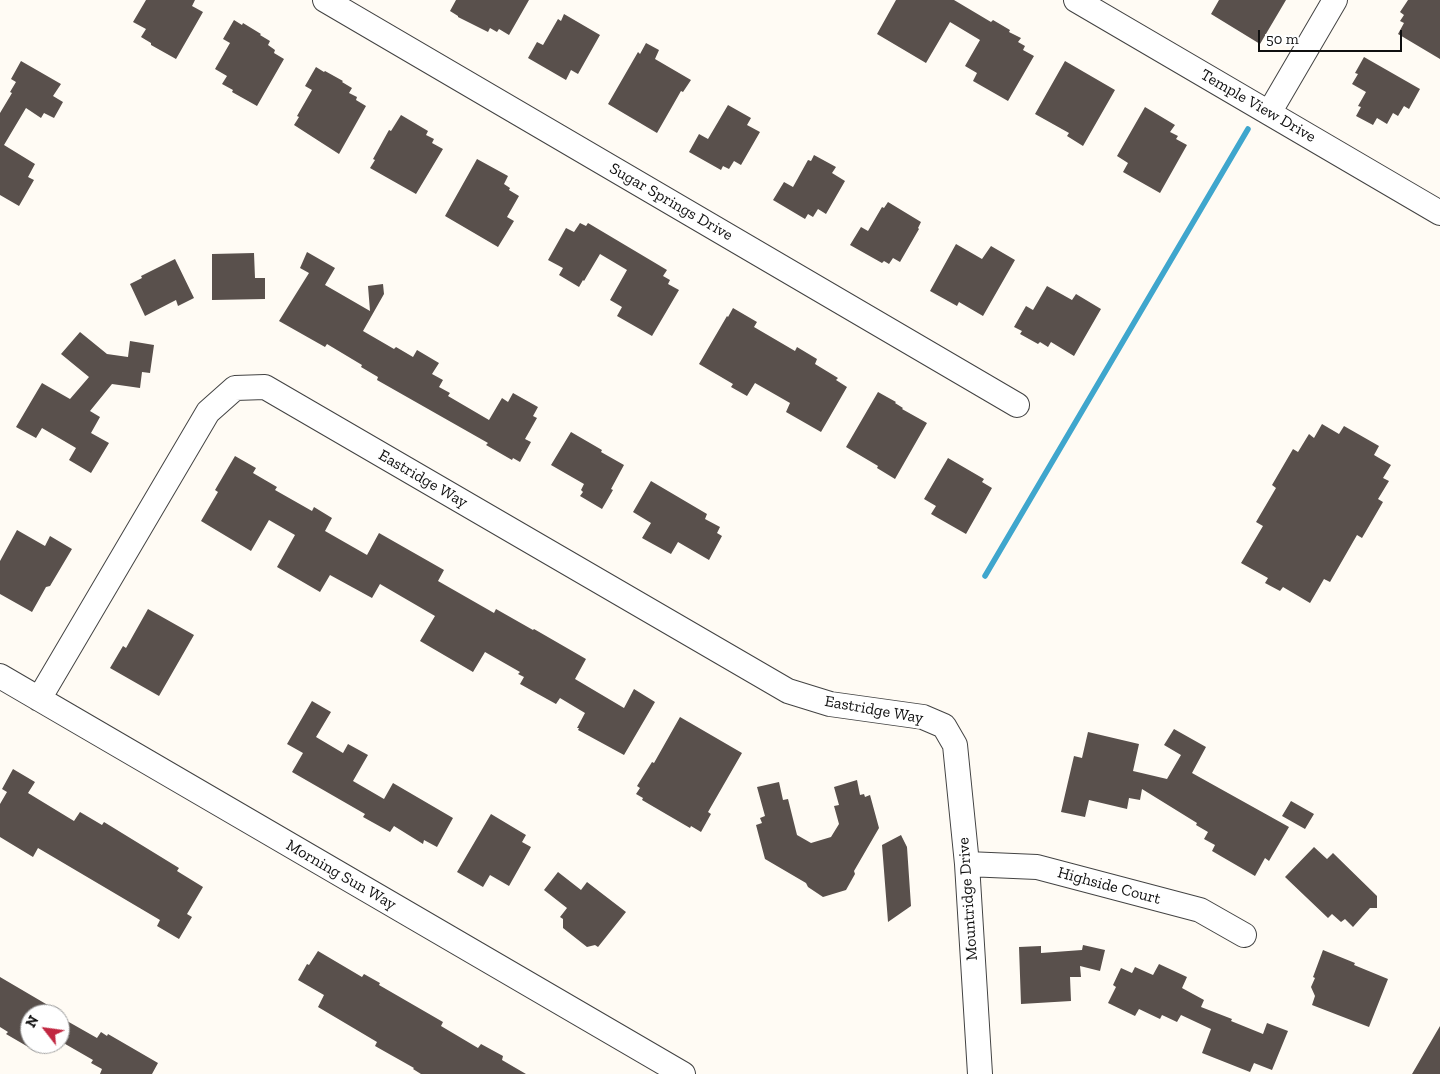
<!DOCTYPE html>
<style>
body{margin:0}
#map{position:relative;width:1440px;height:1074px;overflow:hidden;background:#fffbf4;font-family:"Zilla Slab",serif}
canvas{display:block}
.north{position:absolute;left:20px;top:1004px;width:50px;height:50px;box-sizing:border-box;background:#fff;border:1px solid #9f9f9f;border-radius:50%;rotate:300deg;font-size:14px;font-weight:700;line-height:20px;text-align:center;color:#101010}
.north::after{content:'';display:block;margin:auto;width:18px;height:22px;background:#c12741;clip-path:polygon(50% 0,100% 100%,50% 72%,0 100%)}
.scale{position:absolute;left:1258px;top:30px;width:144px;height:22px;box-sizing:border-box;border:2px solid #101010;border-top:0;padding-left:6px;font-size:15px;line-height:18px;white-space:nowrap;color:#101010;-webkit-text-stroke:4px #fff;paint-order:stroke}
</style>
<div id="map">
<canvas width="1440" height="1074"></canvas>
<div class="north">N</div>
<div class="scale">50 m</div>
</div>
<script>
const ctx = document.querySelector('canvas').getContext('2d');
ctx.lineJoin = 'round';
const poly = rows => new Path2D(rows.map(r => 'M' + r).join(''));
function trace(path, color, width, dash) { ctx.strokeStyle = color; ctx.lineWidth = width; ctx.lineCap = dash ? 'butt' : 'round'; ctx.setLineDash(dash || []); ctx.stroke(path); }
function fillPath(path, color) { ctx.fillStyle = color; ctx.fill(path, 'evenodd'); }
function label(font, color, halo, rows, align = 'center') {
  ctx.font = font + ' "Zilla Slab",serif'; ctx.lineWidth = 5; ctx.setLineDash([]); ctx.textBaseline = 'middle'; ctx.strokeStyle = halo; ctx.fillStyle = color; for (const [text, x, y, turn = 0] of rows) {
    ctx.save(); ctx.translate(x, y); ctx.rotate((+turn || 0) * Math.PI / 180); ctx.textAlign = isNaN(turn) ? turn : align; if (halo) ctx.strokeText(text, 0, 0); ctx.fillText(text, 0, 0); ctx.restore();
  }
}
trace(poly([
 [985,576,1248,129]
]), '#3fa6cd', 5.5);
fillPath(poly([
 [146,0,195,0,192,6,203,12,176,59,151,45,151,43,141,37,146,29,133,22],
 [456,0,529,0,509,35,499,29,497,32,490,28,488,32,458,17,458,16,450,11],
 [896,0,954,0,991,22,993,20,1010,30,1009,32,1021,38,1018,42,1025,46,1023,50,1034,56,1008,101,973,81,977,73,965,66,980,40,950,22,926,63,877,34],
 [1219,0,1286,0,1260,44,1211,14],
 [1408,0,1440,0,1440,59,1398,34,1404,23,1400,21,1404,15,1400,12],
 [564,14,600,35,578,74,571,70,566,80,528,58,537,42,543,45,558,19,561,21],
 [234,20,242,25,243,23,261,34,260,35,270,41,268,45,275,50,274,53,284,59,257,106,232,92,233,90,222,84,227,76,215,69,230,43,223,39],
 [646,43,659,50,655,59,691,80,683,92,681,91,657,133,608,104,638,52,640,54],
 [1364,57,1420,89,1409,109,1404,106,1398,116,1393,113,1387,124,1377,118,1373,125,1356,116,1361,107,1358,106,1366,92,1352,84,1358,74,1355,73],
 [21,61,61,84,53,96,63,102,54,118,44,113,41,118,26,108,4,145,35,164,28,177,34,180,19,206,0,195,0,113,12,93,10,92,16,82,11,79],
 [1065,61,1115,90,1083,146,1067,136,1069,133,1035,114],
 [316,67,324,72,325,71,343,81,342,82,352,88,349,93,357,97,356,100,366,106,339,154,294,125,299,117,297,116,312,90,305,86],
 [728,105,751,118,747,125,760,132,741,165,734,161,729,169,723,166,721,170,689,152,699,134,708,139],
 [1145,107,1175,125,1170,132,1178,136,1176,139,1187,145,1160,193,1123,172,1128,163,1117,156],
 [401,115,428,131,426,135,434,139,432,143,443,149,416,194,370,168,375,160,373,159,389,130,391,131],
 [814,155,836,167,832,173,845,181,826,214,818,209,813,217,808,214,805,219,773,200,784,182,793,187,808,160,811,161],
 [477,159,508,176,504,184,510,188,509,190,519,196,507,217,514,221,498,247,445,216],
 [888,202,921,222,918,228,919,229,900,262,893,258,889,264,884,261,882,263,850,245,861,227,868,231,882,207,884,208],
 [580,223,586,226,588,223,667,270,663,276,670,280,668,284,679,290,652,336,617,316,622,307,610,300,627,270,600,254,584,281,583,280,579,287,559,275,563,268,548,260,566,228,574,232],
 [956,244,982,259,991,246,1015,260,983,316,959,302,957,306,930,291],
 [307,252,335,268,325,285,370,311,368,286,383,284,384,294,363,331,394,349,396,347,413,357,417,350,439,363,432,374,443,380,439,387,450,393,448,396,489,420,502,398,508,402,513,393,538,407,533,416,537,418,525,439,531,442,520,462,513,458,512,460,486,445,488,443,377,380,378,377,361,367,362,365,327,344,325,347,279,321,309,273,300,268],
 [254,253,255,278,265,278,265,299,212,300,212,254],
 [175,259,194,298,178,306,176,300,145,316,130,284,142,278,141,276],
 [1047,286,1072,300,1076,294,1101,309,1074,356,1051,342,1048,347,1040,342,1038,344,1020,334,1022,331,1014,327,1026,306,1033,310],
 [733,308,757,322,754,327,795,351,797,347,817,359,815,364,838,378,836,380,847,387,821,432,786,412,790,403,755,383,747,396,731,387,733,384,699,364,727,316,728,317],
 [80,332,107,354,128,357,130,341,154,345,150,373,142,372,140,388,112,384,90,411,100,417,91,433,109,443,91,473,69,460,76,448,42,428,36,438,16,427,42,383,70,399,89,377,61,354],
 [878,392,896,402,895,403,903,408,902,409,927,423,895,479,877,468,878,466,846,447],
 [1322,424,1339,434,1344,426,1379,446,1374,455,1391,465,1383,478,1389,481,1378,499,1383,502,1362,538,1357,535,1330,582,1324,579,1310,603,1283,587,1280,591,1265,583,1268,578,1241,563,1263,526,1256,522,1276,488,1272,485,1293,449,1298,452,1309,434,1314,438],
 [571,432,602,450,601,452,624,465,611,489,613,490,602,509,580,496,583,492,581,490,584,484,551,465],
 [235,456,256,468,253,473,277,487,275,490,312,511,314,507,332,518,325,531,367,555,379,533,444,570,438,581,494,613,496,609,533,630,534,629,586,659,575,679,624,708,634,689,655,702,624,755,578,730,579,728,577,728,585,713,560,698,556,704,520,684,524,677,518,674,520,672,485,652,473,672,420,641,435,616,380,584,372,598,330,575,320,592,277,567,295,535,269,520,251,551,201,521,218,492,215,490],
 [948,458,984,479,982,482,992,488,966,534,931,514,936,506,924,499],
 [651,481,707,514,705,519,720,527,717,533,722,536,709,560,678,542,671,554,642,538,651,523,633,512],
 [17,530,45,546,50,536,72,549,50,586,46,587,32,612,0,594,0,561],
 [148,609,194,635,159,696,110,668,123,646,126,648],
 [312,701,331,712,316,737,343,753,348,744,368,755,353,781,384,799,393,783,453,818,437,847,424,840,423,844,394,826,390,832,363,817,365,814,292,772,303,753,287,744],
 [680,717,742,753,708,812,711,814,701,832,691,826,690,828,642,800,643,798,636,794,640,788,637,786,652,762,654,763],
 [1174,729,1206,747,1192,773,1289,827,1269,861,1265,858,1255,876,1212,851,1215,845,1204,839,1208,832,1196,825,1197,823,1142,789,1140,800,1129,798,1127,809,1089,800,1085,817,1061,812,1074,756,1082,758,1088,732,1139,744,1133,771,1167,779,1181,755,1164,745],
 [13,769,35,782,28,793,74,821,80,812,102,825,104,822,179,868,177,871,203,887,187,914,192,917,179,939,157,926,160,920,38,848,33,857,0,837,0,804,7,792,2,789],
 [857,780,860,795,864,794,865,797,870,795,879,828,854,871,855,874,846,890,823,897,808,887,806,883,765,859,756,825,762,823,760,818,765,816,757,787,779,782,783,800,788,799,797,835,811,843,831,837,839,824,834,806,839,805,834,787],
 [1291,801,1314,814,1305,829,1282,816],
 [491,814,526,835,522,842,531,847,509,886,490,875,483,887,457,872],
 [901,835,907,847,911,906,888,922,882,845],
 [1314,847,1327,859,1333,853,1377,896,1377,908,1370,908,1353,927,1345,919,1341,922,1332,914,1328,918,1285,877],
 [558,872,581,890,587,882,626,912,598,947,595,945,587,947,563,928,563,919,560,917,567,908,544,890],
 [1083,945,1105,950,1100,971,1080,966,1081,977,1070,977,1071,1001,1021,1004,1019,947,1041,946,1041,953,1082,950],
 [1323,950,1355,963,1354,965,1388,979,1369,1027,1312,1005,1315,996,1311,987,1315,978,1313,977],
 [318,951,362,977,364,974,380,983,379,985,443,1022,441,1026,478,1048,481,1044,503,1056,502,1060,526,1074,421,1074,413,1069,414,1068,375,1046,377,1042,318,1007,324,995,298,980,307,964,309,965],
 [1159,964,1187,977,1182,988,1204,1000,1201,1007,1232,1019,1231,1021,1263,1034,1267,1023,1288,1031,1272,1070,1254,1063,1250,1072,1202,1053,1211,1029,1181,1015,1177,1022,1162,1015,1160,1019,1139,1009,1135,1016,1108,1003,1116,987,1113,985,1121,968,1132,973,1135,967,1153,975],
 [0,977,63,1014,30,1014,30,1048,6,1034,8,1032,0,1027],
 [60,1017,97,1038,101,1032,107,1036,108,1034,158,1063,152,1074,100,1074,102,1069,91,1063,93,1060,60,1041],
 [1440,1026,1440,1074,1412,1074]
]), '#59504c');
const minor = poly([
 [325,0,1017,405],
 [1076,0,1440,213],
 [1269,113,1335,0],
 [0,676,683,1074],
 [39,699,208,412,235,388,265,387,788,691,830,704,923,717,944,726,955,745,967,864,980,1074],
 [967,864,1037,867,1200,910,1244,935]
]);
trace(minor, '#434343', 26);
trace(minor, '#fff', 24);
label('16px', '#101010', '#fff', [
 ["Temple View Drive",1258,106,30],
 ["Sugar Springs Drive",671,202,30],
 ["Eastridge Way",423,479,30],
 ["Eastridge Way",874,710,10],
 ["Morning Sun Way",341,875,30],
 ["Highside Court",1109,886,15],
 ["Mountridge Drive",968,899,-94]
]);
</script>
